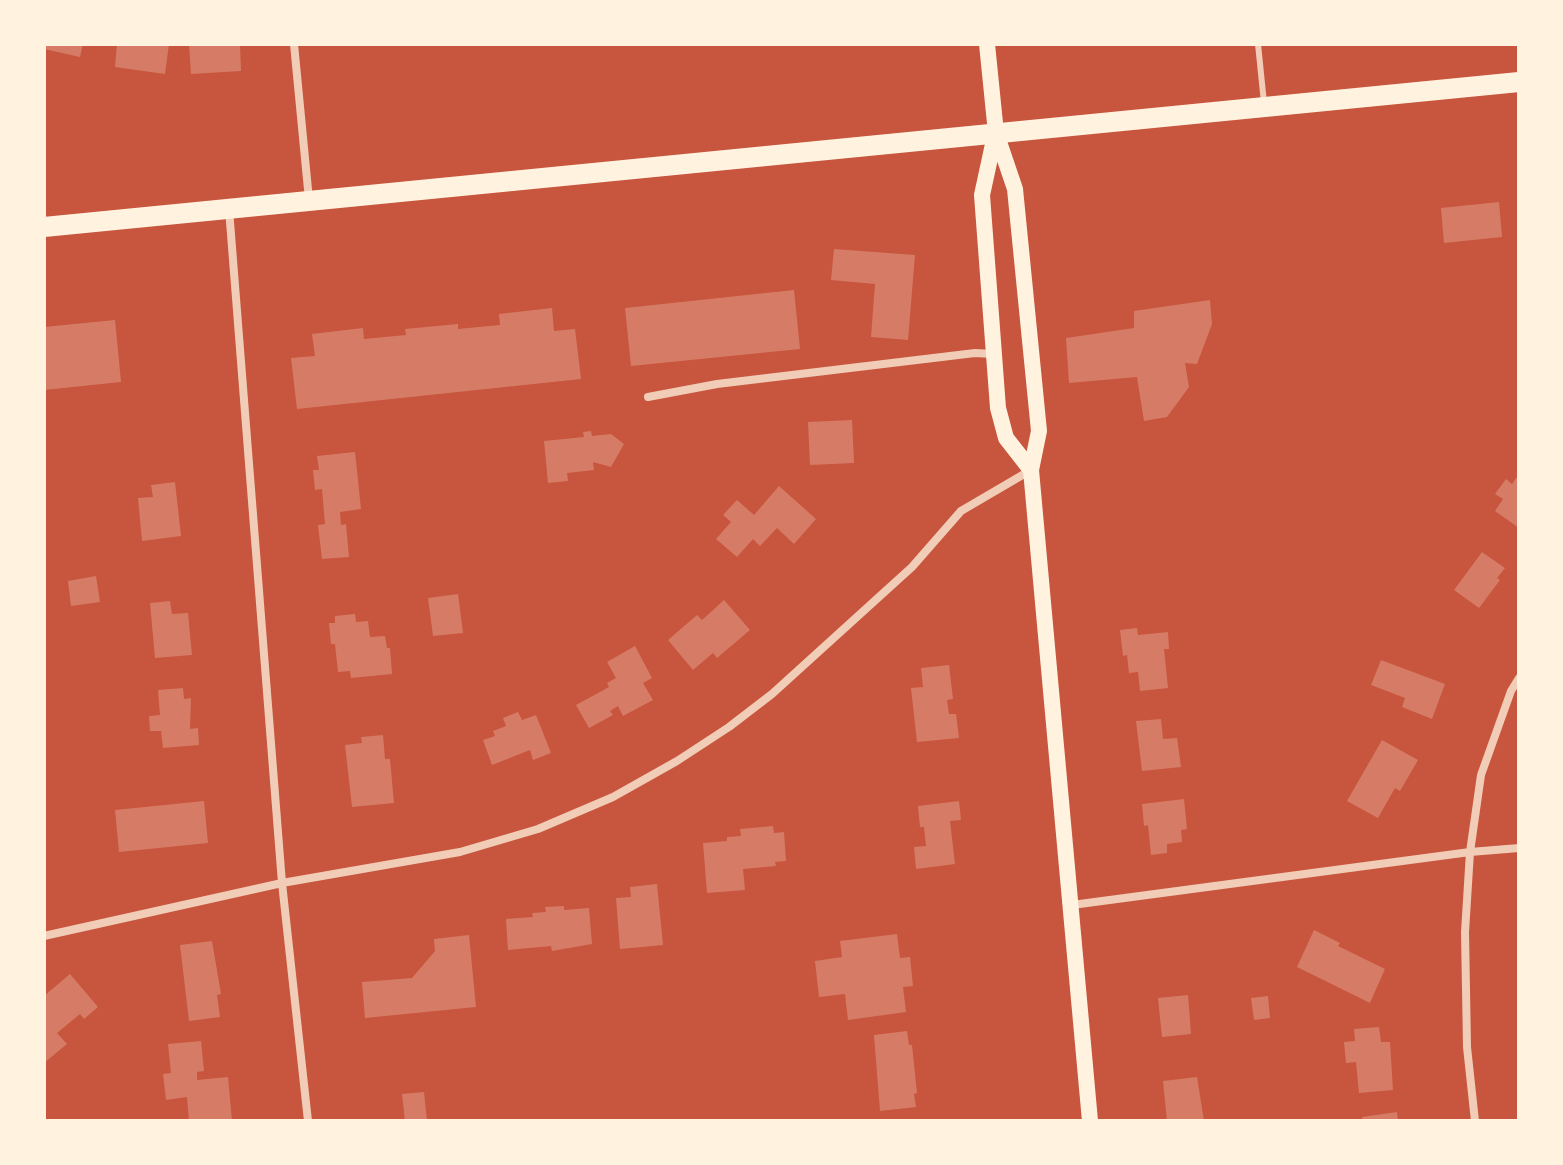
<!DOCTYPE html>
<style>
body{margin:0}
#map{position:relative;width:1563px;height:1165px;overflow:hidden;background:#c8553d;font-family:Lora,serif}
canvas{display:block}
.frame{position:absolute;inset:0;border:46px solid #fff3e0;pointer-events:none}
</style>
<div id="map">
<canvas width="1563" height="1165"></canvas>
<div class="frame"></div>
</div>
<script>
const ctx = document.querySelector('canvas').getContext('2d');
ctx.lineJoin = 'round';
function fillPath(path, color) { ctx.fillStyle = color; ctx.fill(path, 'evenodd'); }
const poly = rows => new Path2D(rows.map(r => 'M' + r).join(''));
function trace(path, color, width, dash) { ctx.strokeStyle = color; ctx.lineWidth = width; ctx.lineCap = dash ? 'butt' : 'round'; ctx.setLineDash(dash || []); ctx.stroke(path); }
fillPath(poly([
 [46,44,83,44,80,57,44,49],
 [117,44,169,44,165,74,115,67],
 [189,44,240,44,241,71,191,74],
 [1499,202,1502,237,1444,243,1441,208],
 [834,249,915,255,908,340,871,337,875,284,831,280],
 [794,290,800,349,631,366,625,308],
 [1210,300,1212,324,1197,364,1185,363,1189,387,1167,417,1144,421,1137,377,1069,383,1066,338,1134,328,1134,311],
 [552,308,554,331,575,329,581,379,297,409,291,358,315,356,312,334,363,328,364,339,406,335,405,329,458,324,458,329,500,325,499,314],
 [115,320,121,382,44,390,44,327],
 [852,420,854,463,810,465,808,422],
 [591,431,592,436,611,434,624,444,611,467,593,462,594,470,567,473,568,481,548,483,544,441,584,437,583,432],
 [355,452,361,509,340,512,341,525,346,524,349,557,322,559,318,525,325,524,322,489,315,490,313,470,319,470,317,456],
 [1519,474,1519,528,1495,511,1503,499,1495,494,1506,479,1512,484],
 [175,482,181,536,142,541,138,498,153,497,151,485],
 [779,486,816,519,794,544,777,528,760,546,753,539,737,557,716,539,731,522,723,515,737,500,754,515],
 [1482,552,1505,568,1497,578,1500,580,1479,608,1454,590],
 [96,576,100,602,71,606,68,581],
 [458,594,463,633,433,636,428,598],
 [724,600,750,630,717,658,713,653,693,670,668,640,697,615,702,620],
 [170,601,172,614,188,613,192,655,155,658,150,603],
 [355,614,356,622,368,621,370,637,385,636,387,648,390,648,392,674,351,678,350,671,338,672,335,644,331,644,329,623,335,623,335,616],
 [1137,628,1138,635,1168,632,1169,649,1164,649,1168,688,1140,691,1138,672,1129,673,1127,655,1123,656,1120,630],
 [635,646,652,678,643,683,653,700,623,716,618,706,610,711,613,715,589,728,576,705,609,687,607,683,616,678,607,662],
 [1381,660,1445,684,1432,719,1402,707,1405,698,1371,685],
 [949,665,953,699,947,700,949,714,956,714,959,738,917,742,911,688,923,687,921,668],
 [183,688,184,699,191,698,190,729,198,728,199,745,163,748,161,731,150,731,149,716,160,715,158,690],
 [518,712,522,720,536,715,551,753,533,760,530,750,492,765,483,740,495,736,493,731,506,726,503,718],
 [1161,719,1163,739,1177,738,1181,767,1142,771,1136,721],
 [383,735,385,759,390,759,394,803,352,807,345,745,362,743,361,737],
 [1382,740,1418,760,1400,791,1395,788,1378,818,1347,801],
 [1184,799,1187,829,1181,830,1182,842,1167,844,1167,853,1151,855,1148,825,1144,826,1142,804],
 [204,801,208,843,119,852,115,810],
 [959,801,961,820,950,821,955,864,916,869,914,847,926,846,924,827,920,827,918,806],
 [773,826,774,833,784,832,786,861,775,862,776,866,743,869,745,890,707,893,703,843,727,841,727,837,741,836,740,829],
 [657,884,663,945,620,949,616,898,631,897,630,887],
 [564,906,564,910,589,908,592,944,552,951,551,946,508,950,506,919,533,917,532,913,546,912,545,907],
 [1314,930,1340,943,1338,946,1385,969,1370,1003,1297,967],
 [897,934,900,958,910,957,913,986,903,987,906,1012,848,1020,845,994,819,997,815,961,842,957,840,941],
 [469,935,476,1007,365,1018,362,982,412,978,435,951,434,939],
 [212,941,221,994,217,995,220,1017,189,1021,180,945],
 [70,974,98,1007,84,1019,80,1014,57,1033,67,1044,44,1063,44,996],
 [1188,995,1191,1034,1162,1037,1158,998],
 [1268,996,1270,1018,1254,1020,1251,998],
 [1379,1027,1381,1042,1390,1042,1393,1090,1359,1093,1356,1062,1346,1063,1344,1042,1355,1041,1354,1029],
 [907,1031,909,1045,912,1045,917,1093,914,1094,916,1107,880,1111,874,1035],
 [201,1041,204,1071,197,1072,197,1080,228,1077,232,1121,189,1121,187,1097,166,1100,163,1074,171,1073,168,1044],
 [1197,1077,1204,1121,1167,1121,1163,1081],
 [424,1092,427,1121,405,1121,402,1094],
 [1397,1112,1398,1121,1363,1121,1362,1117]
]), '#d67c66');
trace(poly([
 [1258,44,1264,103]
]), '#f1ccb7', 6);
trace(poly([
 [294,44,309,200],
 [229,209,282,883,308,1121],
 [648,397,717,384,975,353,993,354],
 [1072,905,1470,852,1519,848],
 [44,936,282,883,460,852,538,829,613,797,677,761,729,727,772,694,912,567,961,511,1031,470],
 [1475,1121,1467,1047,1465,932,1470,852,1481,775,1511,691,1519,678]
]), '#f1ccb7', 8);
trace(poly([
 [987,44,996,133,1015,189,1039,431,1031,470,1090,1121],
 [995,135,982,195,998,408,1006,438,1031,470]
]), '#fff3e0', 16);
trace(poly([
 [44,227,1519,82]
]), '#fff3e0', 20);
</script>
